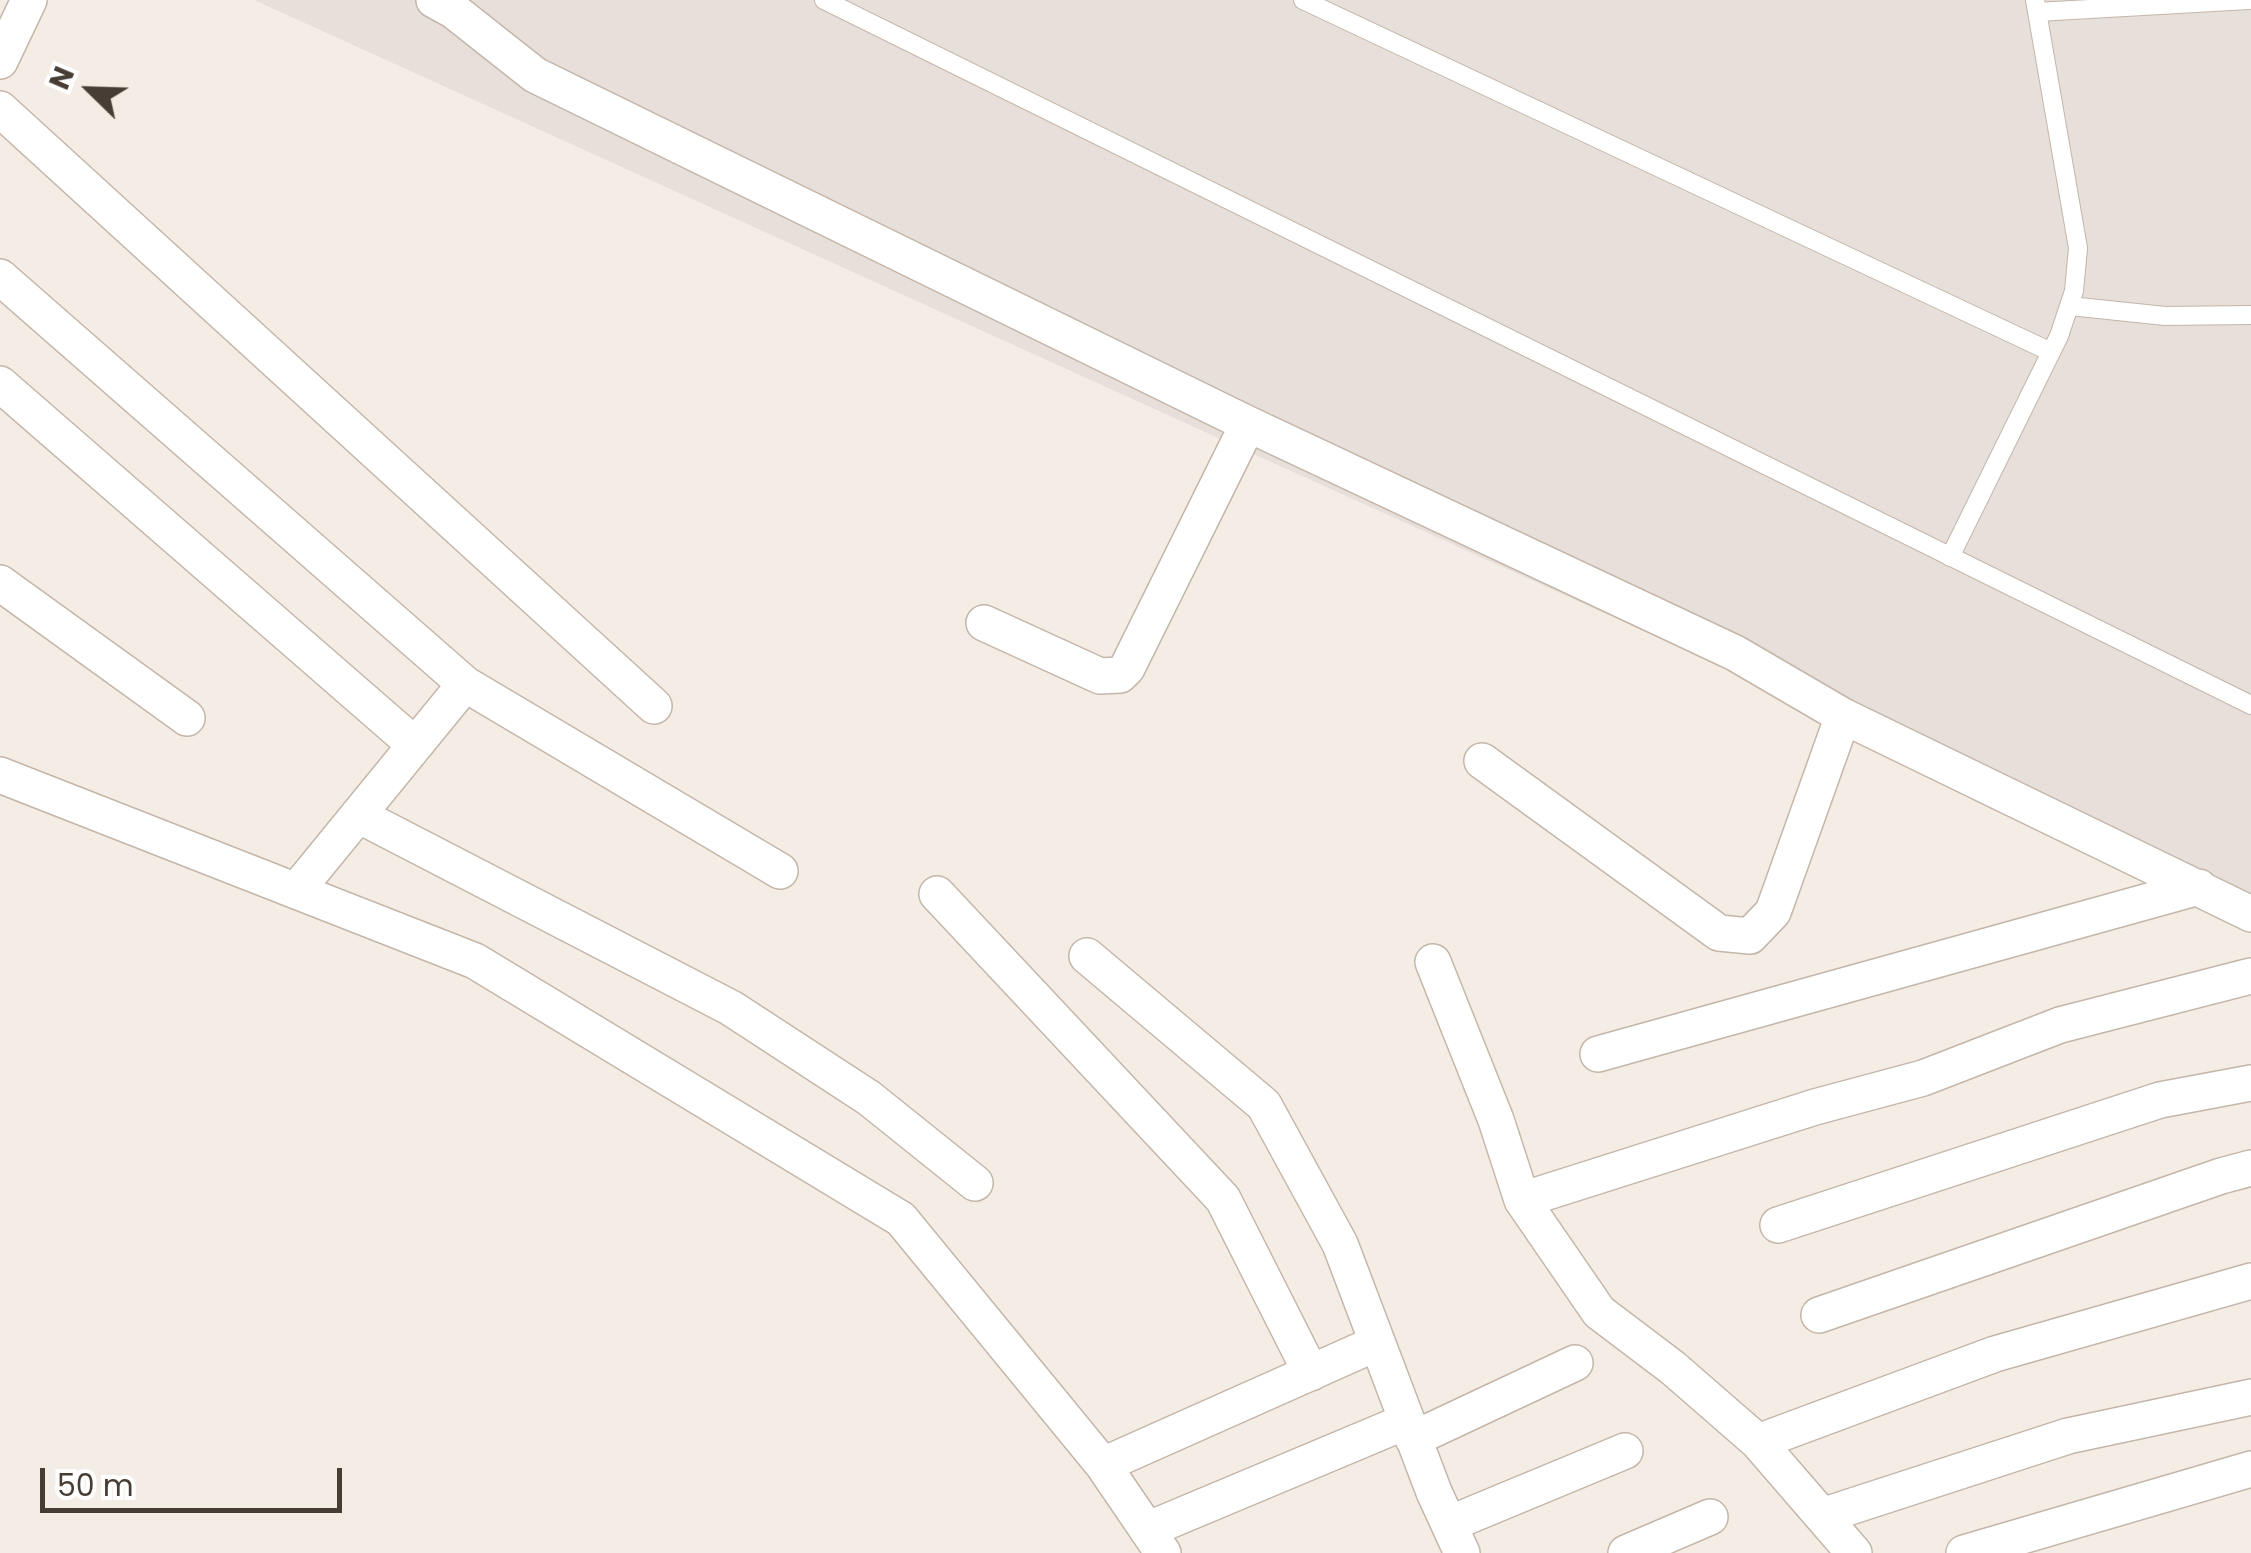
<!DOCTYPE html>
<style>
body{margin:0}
#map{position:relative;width:2251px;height:1553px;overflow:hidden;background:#f4ede5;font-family:Poppins,sans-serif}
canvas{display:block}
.north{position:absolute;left:40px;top:40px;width:100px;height:100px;-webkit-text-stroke:8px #fff;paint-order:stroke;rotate:293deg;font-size:28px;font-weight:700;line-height:40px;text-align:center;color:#473d34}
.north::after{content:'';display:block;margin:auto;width:35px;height:45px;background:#473d34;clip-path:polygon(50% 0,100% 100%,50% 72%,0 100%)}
.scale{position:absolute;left:40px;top:1468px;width:302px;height:45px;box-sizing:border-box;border:5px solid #473d34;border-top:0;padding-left:12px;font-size:30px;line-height:35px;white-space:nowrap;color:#473d34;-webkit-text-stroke:8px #fff;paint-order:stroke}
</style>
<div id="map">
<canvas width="2251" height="1553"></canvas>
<div class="north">N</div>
<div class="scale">50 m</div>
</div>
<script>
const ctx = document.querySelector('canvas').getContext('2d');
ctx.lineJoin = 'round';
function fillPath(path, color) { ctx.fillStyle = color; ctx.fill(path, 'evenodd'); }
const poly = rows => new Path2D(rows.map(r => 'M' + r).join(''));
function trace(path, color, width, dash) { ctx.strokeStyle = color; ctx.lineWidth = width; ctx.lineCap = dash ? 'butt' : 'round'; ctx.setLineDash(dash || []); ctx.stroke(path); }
fillPath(poly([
 [254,0,2251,0,2251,907,2216,891]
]), '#e6dfda');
const lane = poly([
 [824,0,2251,705],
 [1303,0,2051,352],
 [2037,12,2249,0],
 [2070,306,2165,316,2251,315],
 [1950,557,2059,336,2074,291,2078,248,2035,0]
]);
const street = poly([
 [434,0,454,11,535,75,1248,424,1735,653,1843,716,2251,914],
 [0,61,29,0],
 [0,109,654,706],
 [0,277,465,684,780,871],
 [0,384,415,745],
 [0,583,187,718],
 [984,623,1100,676,1120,675,1127,668,1248,424],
 [1482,761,1719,933,1750,936,1773,912,1843,716],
 [0,775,475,961,901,1219,1103,1465,1163,1553],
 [358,815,731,1008,869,1098,975,1183],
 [296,891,465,684],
 [937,894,1223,1199,1311,1373],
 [1087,956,1264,1105,1340,1244,1434,1492,1462,1553],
 [1433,962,1496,1120,1522,1200,1599,1312,1673,1368,1758,1442,1854,1553],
 [1598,1054,2199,887],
 [1522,1200,1815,1107,1923,1078,2060,1025,2251,976],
 [1778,1225,2160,1100,2251,1083],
 [1819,1315,2221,1176,2251,1168],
 [1413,1439,1575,1363],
 [1758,1442,1995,1354,2251,1281],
 [1103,1465,1377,1343],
 [1822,1516,2068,1436,2251,1397],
 [1449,1524,1625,1451],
 [1147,1530,1407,1421],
 [1626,1553,1710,1517],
 [1964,1553,2251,1469]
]);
trace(lane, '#c4b6a9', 20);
trace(street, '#c4b6a9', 38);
trace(lane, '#fff', 18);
trace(street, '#fff', 35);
</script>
